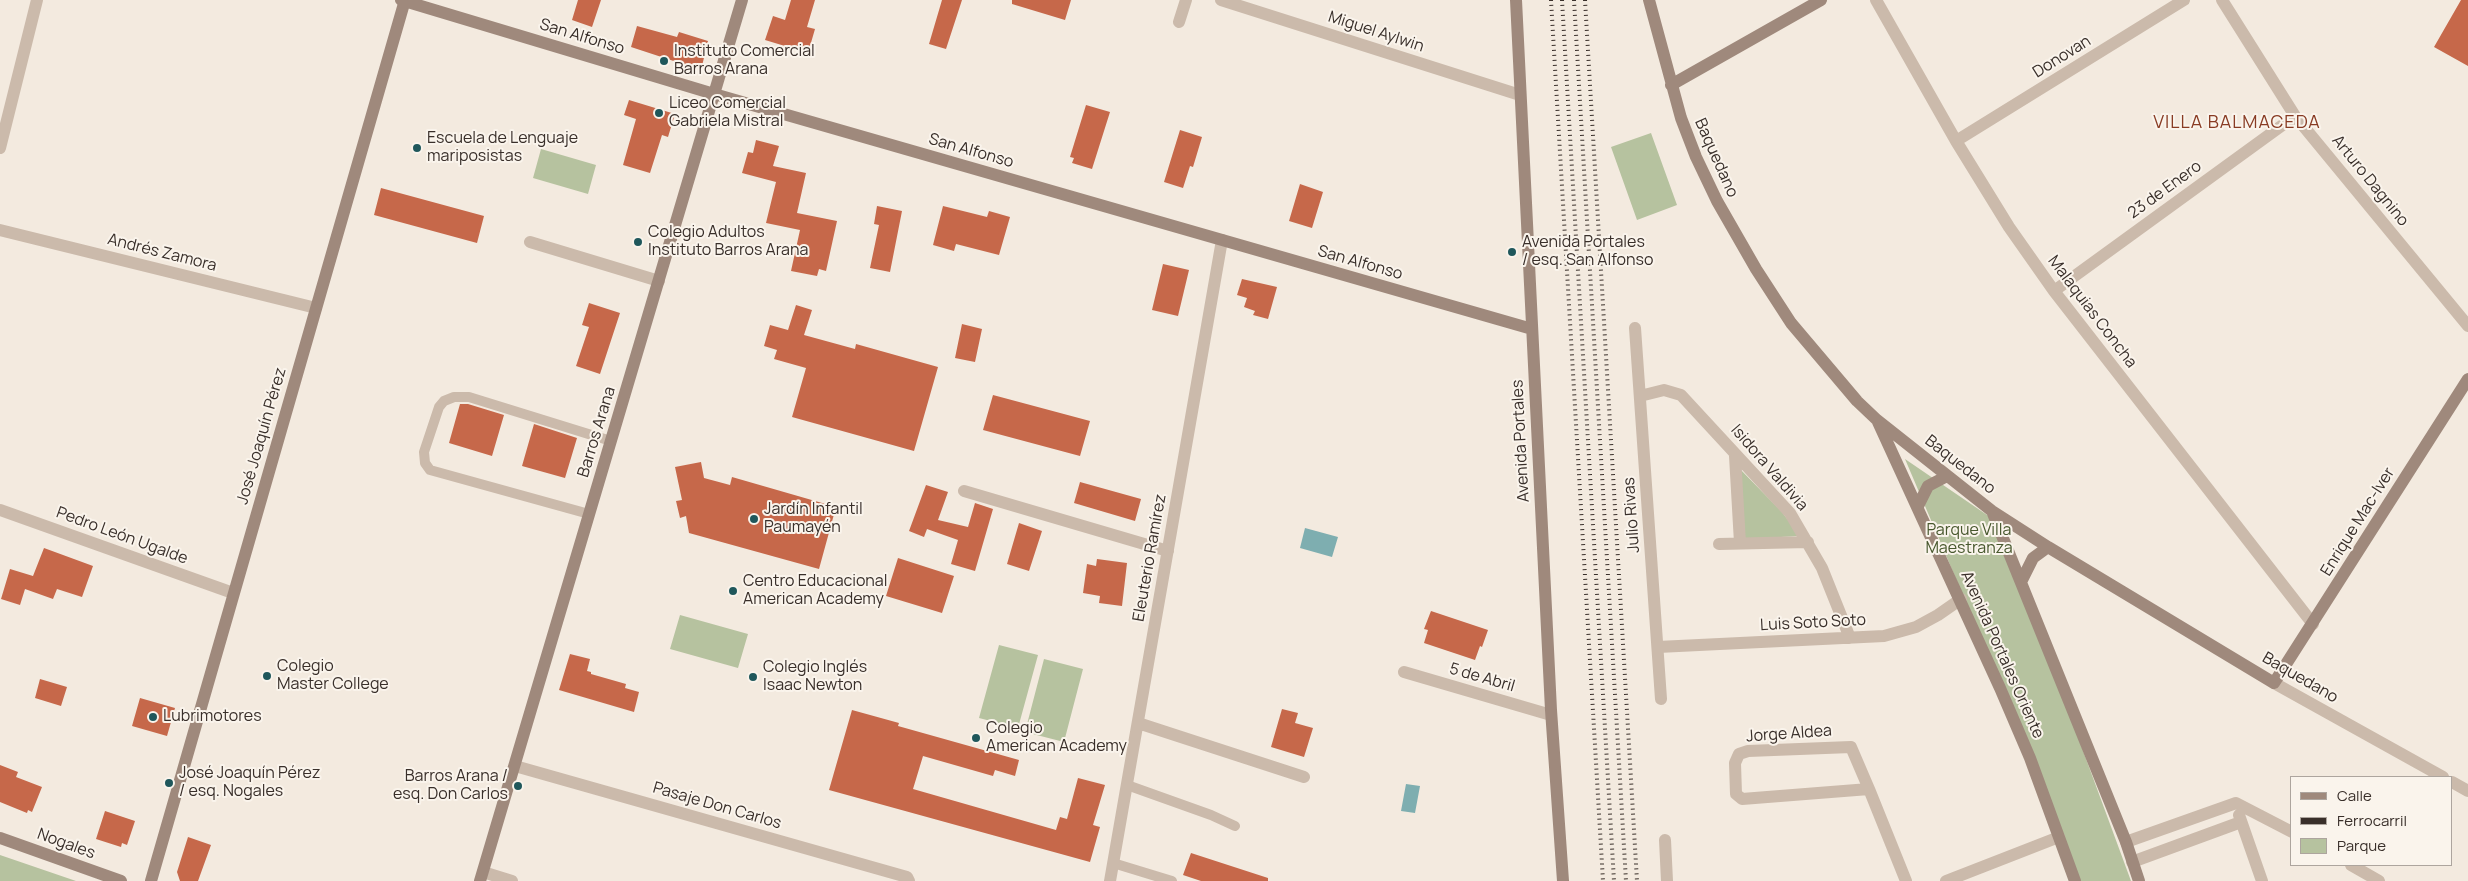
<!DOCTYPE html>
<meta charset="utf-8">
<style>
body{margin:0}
#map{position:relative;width:2468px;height:881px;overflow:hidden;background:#f3eadf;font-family:Manrope,sans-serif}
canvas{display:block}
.legend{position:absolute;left:2290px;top:776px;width:162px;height:90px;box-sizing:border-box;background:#faf4ec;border:1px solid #ada59e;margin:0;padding:6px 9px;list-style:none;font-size:15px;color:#392f2a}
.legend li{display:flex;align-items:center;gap:10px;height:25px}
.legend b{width:25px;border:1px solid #ada59e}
</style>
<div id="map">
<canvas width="2468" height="881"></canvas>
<ul class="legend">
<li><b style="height:6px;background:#9f897c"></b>Calle</li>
<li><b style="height:6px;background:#392f2a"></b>Ferrocarril</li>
<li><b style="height:14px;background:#b6c29f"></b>Parque</li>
</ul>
</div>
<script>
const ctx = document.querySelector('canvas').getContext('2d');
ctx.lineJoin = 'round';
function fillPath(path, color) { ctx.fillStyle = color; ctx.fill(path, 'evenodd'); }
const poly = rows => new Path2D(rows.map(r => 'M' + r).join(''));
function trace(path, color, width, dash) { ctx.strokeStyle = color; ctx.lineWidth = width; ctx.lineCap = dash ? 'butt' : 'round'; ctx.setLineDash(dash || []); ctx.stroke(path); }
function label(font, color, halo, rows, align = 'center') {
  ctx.font = font + ' Manrope,sans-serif'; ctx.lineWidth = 4; ctx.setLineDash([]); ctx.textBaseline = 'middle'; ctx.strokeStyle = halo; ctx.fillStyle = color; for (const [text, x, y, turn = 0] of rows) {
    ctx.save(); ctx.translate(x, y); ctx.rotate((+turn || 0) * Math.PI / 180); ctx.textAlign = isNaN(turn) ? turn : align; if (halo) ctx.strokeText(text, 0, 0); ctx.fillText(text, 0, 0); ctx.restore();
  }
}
fillPath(poly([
 [1651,133,1677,205,1637,220,1611,147],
 [541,149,596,165,588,194,533,178],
 [1905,459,1990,517,2075,729,2131,881,2079,881,1982,640],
 [1739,468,1782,512,1800,536,1744,539],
 [680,615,748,634,738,668,670,649],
 [999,645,1038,655,1018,728,979,718],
 [1044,659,1083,669,1064,742,1025,732],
 [0,855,76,881,0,881]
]), '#b6c29f');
fillPath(poly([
 [1305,528,1338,537,1332,557,1300,548],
 [1406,784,1420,786,1415,813,1401,811]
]), '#7eaeb0');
fillPath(poly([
 [578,0,601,0,592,27,572,20],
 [791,0,815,0,807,27,815,29,808,53,765,40,773,16,785,20],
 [942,0,962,0,946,49,929,44],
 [1012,0,1071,0,1065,20,1012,4],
 [2461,0,2468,0,2468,66,2434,47],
 [637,26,677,37,679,32,708,41,702,66,695,68,631,47],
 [629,100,675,114,668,137,662,135,650,173,623,165,636,119,624,115],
 [1086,105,1110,112,1092,169,1072,163,1074,158,1070,157],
 [1180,130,1202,137,1193,167,1190,166,1183,188,1164,182],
 [756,140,779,146,773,166,806,173,797,213,837,221,826,271,819,269,817,276,791,271,800,230,766,223,776,182,742,173,748,152,753,153],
 [1300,184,1323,192,1312,228,1289,221],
 [381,188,484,216,477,243,374,215],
 [877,206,902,211,890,272,870,268,879,225,874,224],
 [943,206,987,217,989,211,1010,217,999,255,956,244,954,251,933,245],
 [1163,264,1189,270,1178,316,1152,310],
 [1242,279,1277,287,1268,319,1253,315,1255,311,1244,307,1247,298,1237,295],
 [589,303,620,313,600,374,576,366,589,327,582,325],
 [796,305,812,310,804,335,855,349,856,344,938,367,914,451,792,417,806,368,774,359,777,350,764,346,770,325,788,330],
 [962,324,982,329,975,362,955,358],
 [993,395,1090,421,1080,456,983,430],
 [460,404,468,404,504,415,492,456,449,443],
 [534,424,577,438,565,478,522,466],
 [701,462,704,478,730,485,732,477,836,507,819,569,689,533,686,516,680,518,676,501,682,500,675,467],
 [1080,482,1141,499,1135,521,1074,503],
 [926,485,948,492,938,520,968,527,975,503,993,509,975,571,951,564,958,540,927,529,924,537,909,531],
 [1019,523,1042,531,1029,571,1007,564],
 [44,548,93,566,82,597,57,589,53,599,25,589,20,605,1,599,10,569,33,576],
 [898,558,954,576,942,613,886,596],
 [1097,559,1127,563,1122,606,1099,603,1100,596,1083,593,1087,564,1096,566],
 [1431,611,1488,630,1482,647,1480,646,1475,660,1424,643,1428,630,1424,629],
 [570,654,590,659,587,671,591,672,591,674,626,684,625,688,639,692,634,712,559,690],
 [40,679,67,687,61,706,35,698],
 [140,698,175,708,167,736,132,726],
 [1282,709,1298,713,1295,723,1313,728,1304,757,1271,747],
 [852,710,899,723,898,726,1019,760,1015,776,995,770,993,776,923,756,913,789,1056,830,1060,817,1067,819,1078,778,1105,785,1093,825,1100,827,1090,862,829,790],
 [0,765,18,772,16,777,42,787,32,812,28,810,27,813,0,802],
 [105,811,135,821,127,845,122,843,121,847,96,839],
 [188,837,211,845,198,881,180,881,177,872],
 [1191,853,1268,878,1268,881,1201,881,1183,875]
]), '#c6684a');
trace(poly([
 [589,514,430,470,425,463,424,452,439,407,444,401,454,397,469,397,611,441],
 [1127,785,1211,815,1235,826],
 [1113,863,1172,881]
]), '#cbbaab', 10);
trace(poly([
 [1221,0,1520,95],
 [1876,0,1956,141,2009,227,2054,291,2313,624],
 [2222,0,2295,116,2468,326],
 [1179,22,1186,0],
 [1956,141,2184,0],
 [0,148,37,0],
 [0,230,316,308],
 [530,242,659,281],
 [2054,291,2295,116],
 [1635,328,1661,699],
 [1640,396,1664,390,1681,395,1790,513,1822,568,1850,638],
 [1735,456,1740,543],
 [964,491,1168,551],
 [0,510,233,593],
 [1719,544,1808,542],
 [1658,647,1884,636,1916,627,1938,615,1961,599],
 [1404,672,1551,715],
 [2274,683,2443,777],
 [1138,723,1304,777],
 [515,766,907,877,909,881],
 [2452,782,2468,791],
 [1869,789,1742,799,1736,794,1735,763,1739,754,1748,751,1851,747,1869,789,1906,881],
 [2239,815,2262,881],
 [1665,840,1667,881],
 [2126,842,2236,803,2292,832],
 [2132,862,2241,822],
 [2351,865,2379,881],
 [483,872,512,881],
 [1110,881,1222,240],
 [1946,881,2059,837]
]), '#cbbaab', 12);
trace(poly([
 [401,0,714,94,1532,329],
 [1516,0,1551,710,1563,881],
 [1649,0,1681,118,1696,157,1717,201,1756,269,1791,323,1857,401,1877,420,1992,511,2048,547,2274,683,2468,379],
 [1671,85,1821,0],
 [1878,422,2000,688,2030,758,2075,881],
 [1918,506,1928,486,1947,476],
 [1992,511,2126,842,2139,881],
 [2021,582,2033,558,2048,547],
 [0,838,121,881],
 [151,881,405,0],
 [480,881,742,0]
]), '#9f897c', 12);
trace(poly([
 [1551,0,1603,881],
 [1562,0,1614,881],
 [1574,0,1626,881],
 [1585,0,1637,881]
]), '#392f2a', 4, [1, 4]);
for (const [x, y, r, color] of [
 [664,61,5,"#1f575b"],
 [659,113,5,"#1f575b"],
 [417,148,5,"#1f575b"],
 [638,242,5,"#1f575b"],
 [1512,252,5,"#1f575b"],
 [754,519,5,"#1f575b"],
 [733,591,5,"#1f575b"],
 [267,676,5,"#1f575b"],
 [753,677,5,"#1f575b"],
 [153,717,5,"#1f575b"],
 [976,738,5,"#1f575b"],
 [169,783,5,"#1f575b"],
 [518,786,5,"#1f575b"]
]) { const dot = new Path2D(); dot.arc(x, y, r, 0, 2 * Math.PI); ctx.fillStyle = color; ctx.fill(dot); trace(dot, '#faf4ec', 2); }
label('16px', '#392f2a', '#faf4ec', [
 ["Miguel Aylwin",1376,32,18],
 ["San Alfonso",582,37,17],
 ["Donovan",2062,57,-32],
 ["San Alfonso",971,151,16],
 ["Baquedano",1716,158,66],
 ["Arturo Dagnino",2370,181,51],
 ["23 de Enero",2165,190,-36],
 ["Andrés Zamora",162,253,14],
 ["San Alfonso",1360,263,16],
 ["Malaquias Concha",2092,312,53],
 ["Barros Arana",597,432,-73],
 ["José Joaquín Pérez",262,436,-74],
 ["Avenida Portales",1521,441,-93],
 ["Baquedano",1960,465,38],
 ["Isidora Valdivia",1769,468,49],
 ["Julio Rivas",1632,515,-94],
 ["Enrique Mac-Iver",2358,522,-58],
 ["Pedro León Ugalde",122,536,20],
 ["Eleuterio Ramírez",1150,558,-80],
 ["Luis Soto Soto",1813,623,-3],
 ["Avenida Portales Oriente",2002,655,66],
 ["5 de Abril",1482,678,16],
 ["Baquedano",2300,678,30],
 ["Jorge Aldea",1789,734,-4],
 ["Pasaje Don Carlos",717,806,16],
 ["Nogales",66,844,20]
]);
label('16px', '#392f2a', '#faf4ec', [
 ["Instituto Comercial",674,52],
 ["Barros Arana",674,70],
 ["Liceo Comercial",669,104],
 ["Gabriela Mistral",669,122],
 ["Escuela de Lenguaje",427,139],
 ["mariposistas",427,157],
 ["Colegio Adultos",648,233],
 ["Instituto Barros Arana",648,251],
 ["Avenida Portales",1522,243],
 ["/ esq. San Alfonso",1522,261],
 ["Jardín Infantil",764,510],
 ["Paumayén",764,528],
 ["Centro Educacional",743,582],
 ["American Academy",743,600],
 ["Colegio",277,667],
 ["Master College",277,685],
 ["Colegio Inglés",763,668],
 ["Isaac Newton",763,686],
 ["Lubrimotores",163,717],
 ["Colegio",986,729],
 ["American Academy",986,747],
 ["José Joaquín Pérez",179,774],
 ["/ esq. Nogales",179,792],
 ["Barros Arana /",508,777,"right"],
 ["esq. Don Carlos",508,795,"right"]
], 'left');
label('16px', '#48582e', '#faf4ec', [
 ["Parque Villa",1969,531],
 ["Maestranza",1969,549]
]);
ctx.letterSpacing = '1px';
label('18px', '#883b23', '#faf4ec', [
 ["VILLA BALMACEDA",2237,123]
]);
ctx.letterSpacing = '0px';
</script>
